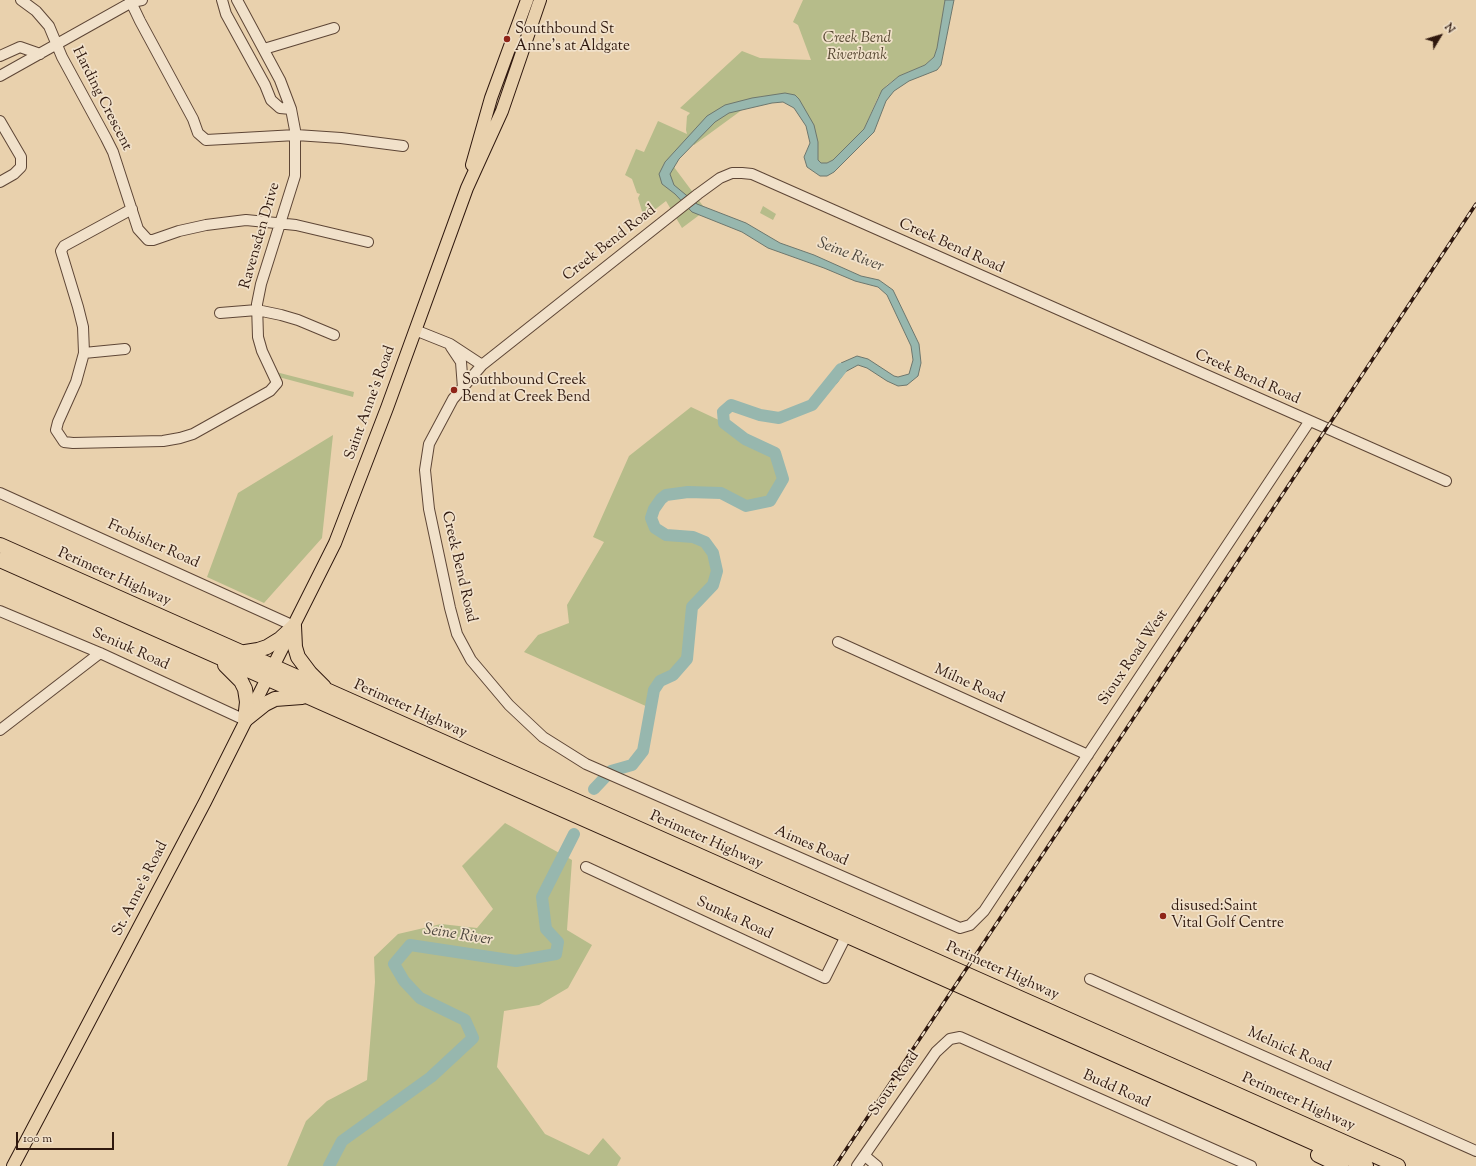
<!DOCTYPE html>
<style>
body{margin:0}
#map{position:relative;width:1476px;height:1166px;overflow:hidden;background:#e9d1ad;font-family:"Sorts Mill Goudy",serif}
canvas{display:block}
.north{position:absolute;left:1420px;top:16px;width:40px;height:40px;-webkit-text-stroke:3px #f1e1ca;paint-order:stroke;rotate:52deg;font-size:11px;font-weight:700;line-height:16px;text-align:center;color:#2f180e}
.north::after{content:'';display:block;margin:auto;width:14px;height:18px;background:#2f180e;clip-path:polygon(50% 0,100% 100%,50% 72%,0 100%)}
.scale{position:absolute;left:16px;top:1132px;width:98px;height:18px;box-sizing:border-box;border:2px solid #2f180e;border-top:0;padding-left:5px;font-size:12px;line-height:14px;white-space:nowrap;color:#2f180e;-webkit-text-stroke:3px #f1e1ca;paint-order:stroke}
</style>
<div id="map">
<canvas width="1476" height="1166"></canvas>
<div class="north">N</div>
<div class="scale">100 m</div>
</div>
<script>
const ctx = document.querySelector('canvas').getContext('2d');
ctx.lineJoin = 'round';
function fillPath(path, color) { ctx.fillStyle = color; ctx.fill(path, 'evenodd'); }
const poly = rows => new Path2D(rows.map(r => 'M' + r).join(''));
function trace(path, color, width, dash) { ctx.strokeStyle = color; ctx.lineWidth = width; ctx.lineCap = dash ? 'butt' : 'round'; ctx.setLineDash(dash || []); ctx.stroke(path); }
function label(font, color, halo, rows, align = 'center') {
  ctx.font = font + ' "Sorts Mill Goudy",serif'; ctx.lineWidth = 3.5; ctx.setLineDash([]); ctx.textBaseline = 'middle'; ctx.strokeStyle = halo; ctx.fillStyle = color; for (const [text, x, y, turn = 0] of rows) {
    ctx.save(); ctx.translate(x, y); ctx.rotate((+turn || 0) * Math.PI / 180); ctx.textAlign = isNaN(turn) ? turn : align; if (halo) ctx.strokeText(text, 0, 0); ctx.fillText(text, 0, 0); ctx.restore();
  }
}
fillPath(poly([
 [803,0,945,0,937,48,934,57,925,65,899,76,887,85,878,97,864,129,833,160,827,163,821,163,818,160,818,142,799,99,761,96,694,145,689,137,663,166,671,163,706,210,682,228,666,201,644,218,638,198,640,194,637,193,632,179,625,175,636,149,644,152,658,121,687,134,686,130,687,116,690,113,680,108,742,51,760,58,811,60,798,25,793,22],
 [763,206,776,214,773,220,760,213],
 [272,371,354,392,353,397,275,376],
 [691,407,723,422,729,429,738,435,770,448,779,460,780,469,777,497,773,501,759,507,747,505,724,494,675,494,666,497,653,510,652,519,653,526,660,531,669,535,704,541,714,555,718,573,713,587,700,599,692,615,691,641,685,660,678,669,660,675,651,685,647,696,648,707,524,652,538,635,569,623,567,605,604,542,593,537,629,456],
 [333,435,322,538,264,603,207,577,238,493],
 [505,823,572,860,567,930,592,945,568,988,539,1005,504,1011,497,1067,545,1134,589,1155,603,1138,621,1158,617,1166,287,1166,306,1121,327,1101,367,1080,375,982,374,957,398,934,441,924,477,928,493,909,462,866]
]), '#b6bc8a');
const water = poly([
 [945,0,954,0,941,65,937,70,909,81,894,91,886,101,874,132,834,172,827,176,820,176,807,167,804,157,810,143,806,126,794,108,783,102,772,103,729,113,715,122,679,159,670,174,674,185,697,204,746,223,780,243,814,255,861,276,879,280,893,290,919,344,921,363,918,376,907,385,898,386,887,381,867,368,858,365,845,372,836,384,828,380,833,372,841,363,857,356,868,359,894,376,898,377,909,374,913,360,911,346,887,295,878,287,855,281,824,268,768,248,742,232,692,212,675,194,662,184,659,174,665,162,707,116,725,105,752,98,785,93,795,95,799,99,814,125,818,142,818,160,821,163,827,163,833,160,864,129,882,90,899,76,925,65,934,57,937,48,945,0]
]);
fillPath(water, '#97b7ae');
trace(water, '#6d776e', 1);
trace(poly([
 [594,789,611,771,632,765,643,751,654,690,660,681,673,675,687,659,692,607,713,585,717,571,713,553,705,542,693,537,666,535,655,528,651,518,654,509,661,499,666,495,688,492,721,493,746,506,770,501,783,479,775,453,745,439,724,423,723,412,731,405,760,415,779,418,812,405,841,369],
 [329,1166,342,1141,431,1077,473,1038,465,1020,420,998,404,981,394,964,410,945,516,961,556,954,558,942,546,929,542,897,574,834]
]), '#97b7ae', 12);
const minor = poly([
 [21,0,36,11,49,26,62,57,106,138,113,152,138,229,148,240,153,240,179,231,206,225,246,220,296,225,368,242],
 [130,0,140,21,193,119,198,133,206,140,296,135,341,138,403,146],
 [222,0,226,14,265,85,271,100,280,108,291,109],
 [264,49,334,28],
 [0,56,20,47,40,54],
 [0,76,132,2,142,0],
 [0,121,21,157,21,167,14,174,0,182],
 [132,209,64,246,61,251,78,307,83,327,84,353,76,382,58,422,56,430,64,442,73,443,163,441,180,438,193,434,270,391,277,383,262,351,258,337,257,304,261,284,295,176,295,130,291,109,280,80,237,0],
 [220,313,257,310,281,315,298,320,334,335],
 [415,330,450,344,482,365],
 [451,347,461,362,463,388],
 [84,353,125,349],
 [1309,422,984,911,970,925,960,928,586,764,543,737,509,705,471,660,457,634,450,608,429,509,425,470,429,444,453,399,482,365,698,194,720,178,732,173,742,173,752,174,1446,481],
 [0,493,294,626],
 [0,611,100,653,245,720],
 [838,642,1088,755],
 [0,730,100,653],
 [586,867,825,978,846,936],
 [1090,979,1476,1151],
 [865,1156,877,1166],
 [857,1166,936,1052,950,1039,960,1037,1251,1166]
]);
const major = poly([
 [472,165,491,98,527,0],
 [13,1166,205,802,335,543,387,408,467,188,502,111,540,0]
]);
const highway = poly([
 [0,545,1398,1166],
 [0,560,1366,1166],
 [294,626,295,647,298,657,310,673,324,687],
 [239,653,258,650,267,647,280,639,294,626],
 [225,665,241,681,245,689,247,702,245,720],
 [245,720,265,704,275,699,302,697],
 [1318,1155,1341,1166]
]);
trace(minor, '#5e4636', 12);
trace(major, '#2f180e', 14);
trace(highway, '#2f180e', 16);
trace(minor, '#f1e1ca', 10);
trace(major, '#e9d1ad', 12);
trace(highway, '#e9d1ad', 14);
const rail = poly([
 [835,1166,1476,204]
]);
trace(rail, '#2f180e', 3.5);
trace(rail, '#f1e1ca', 2, [6]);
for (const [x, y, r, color] of [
 [507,39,4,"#8f2418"],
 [454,390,4,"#8f2418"],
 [1163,916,4,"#8f2418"]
]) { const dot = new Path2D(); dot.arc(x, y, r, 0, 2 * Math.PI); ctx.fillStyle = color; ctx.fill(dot); trace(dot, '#f1e1ca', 1.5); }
label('15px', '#2f180e', '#f1e1ca', [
 ["Southbound St",515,30],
 ["Anne's at Aldgate",515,47],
 ["Southbound Creek",462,381],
 ["Bend at Creek Bend",462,398],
 ["disused:Saint",1171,907],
 ["Vital Golf Centre",1171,924]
], 'left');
label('italic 15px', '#584933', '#f1e1ca', [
 ["Creek Bend",857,39],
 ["Riverbank",857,56]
]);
label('15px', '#2f180e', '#f1e1ca', [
 ["Harding Crescent",101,99,63],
 ["Ravensden Drive",261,236,-74],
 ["Creek Bend Road",610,244,-38],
 ["Creek Bend Road",951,247,24],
 ["Creek Bend Road",1247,378,24],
 ["Saint Anne's Road",371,403,-70],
 ["Frobisher Road",153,545,24],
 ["Creek Bend Road",458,567,77],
 ["Perimeter Highway",114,578,24],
 ["Seniuk Road",130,650,24],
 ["Sioux Road West",1134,658,-56],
 ["Milne Road",969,685,24],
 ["Perimeter Highway",410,710,24],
 ["Perimeter Highway",706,841,24],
 ["Aimes Road",811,847,24],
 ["St. Anne's Road",141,889,-63],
 ["Sumka Road",734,919,25],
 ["Perimeter Highway",1002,972,24],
 ["Melnick Road",1289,1051,24],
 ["Sioux Road",895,1084,-55],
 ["Budd Road",1116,1090,24],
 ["Perimeter Highway",1298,1103,24]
]);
label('italic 16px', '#4e483e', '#f1e1ca', [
 ["Seine River",850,256,21],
 ["Seine River",458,936,9]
]);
</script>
